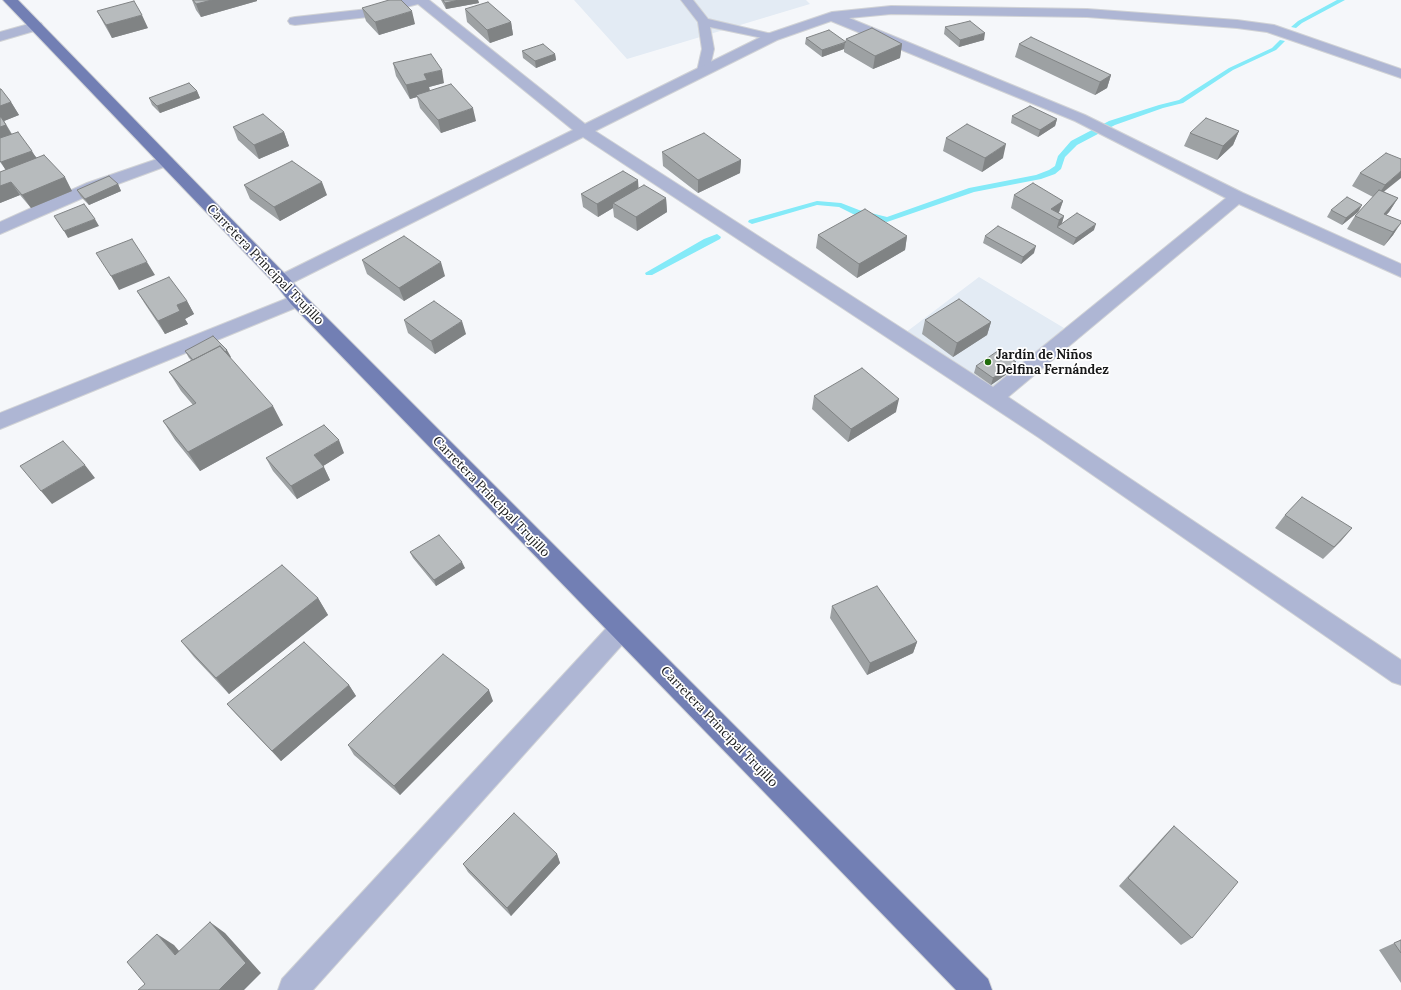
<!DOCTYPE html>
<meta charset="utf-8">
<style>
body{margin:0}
canvas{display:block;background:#f5f7fa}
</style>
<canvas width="1401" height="990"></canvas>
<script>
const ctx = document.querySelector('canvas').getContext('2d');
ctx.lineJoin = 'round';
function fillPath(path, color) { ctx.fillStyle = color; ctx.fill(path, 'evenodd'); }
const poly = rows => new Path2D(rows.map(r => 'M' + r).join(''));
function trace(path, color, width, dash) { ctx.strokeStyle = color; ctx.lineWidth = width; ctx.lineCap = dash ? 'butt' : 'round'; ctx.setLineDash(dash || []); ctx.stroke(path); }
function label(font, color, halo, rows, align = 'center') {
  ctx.font = font + ' Lora,serif'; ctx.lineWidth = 3.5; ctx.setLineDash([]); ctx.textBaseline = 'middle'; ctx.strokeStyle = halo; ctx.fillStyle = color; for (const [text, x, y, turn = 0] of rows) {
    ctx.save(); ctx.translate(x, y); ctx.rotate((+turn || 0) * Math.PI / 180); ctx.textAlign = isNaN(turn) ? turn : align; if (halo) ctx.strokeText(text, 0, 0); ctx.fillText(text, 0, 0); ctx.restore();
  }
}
fillPath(poly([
 [574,0,806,0,810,4,627,59],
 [979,277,1064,328,994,391,905,333]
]), '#e3ebf4');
fillPath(poly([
 [1337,0,1345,0,1302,23,1296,28,1291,27,1298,21,1337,0],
 [1280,40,1285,41,1276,50,1233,70,1183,103,1163,108,1115,125,1077,145,1065,157,1061,169,1055,174,1041,179,974,192,887,222,853,214,839,207,817,205,752,224,748,222,749,220,817,201,841,203,859,210,887,217,969,188,1036,175,1049,170,1055,166,1058,156,1071,141,1109,121,1159,105,1179,100,1229,68,1272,48,1280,40],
 [717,234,721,237,720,239,652,275,646,275,645,273,704,239,717,234]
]), '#84eaf8');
const lane = poly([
 [681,0,693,0,708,19,776,35,778,37,776,39,772,40,710,27,714,49,709,71,707,74,699,74,697,71,702,49,698,22,681,0]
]);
const street = poly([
 [401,0,429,0,585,124,767,34,832,12,891,6,1087,9,1237,20,1274,25,1401,69,1401,78,1267,32,1237,28,1087,17,891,14,849,18,1085,115,1243,193,1401,264,1401,277,1239,204,1008,397,1401,660,1401,685,1392,682,1038,437,583,137,288,285,282,287,276,285,273,281,276,277,573,130,418,4,368,17,295,25,290,24,288,21,290,18,295,17,368,9,401,0],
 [831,21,1075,121,1226,198,993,387,595,131,777,40,831,21],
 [36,22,41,23,43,26,41,29,0,41,0,32,36,22],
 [166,156,172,158,174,161,172,164,99,191,0,234,0,222,87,183,166,156],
 [298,294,305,296,307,300,305,304,0,429,0,413,298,294],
 [621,618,630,622,633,629,630,636,313,990,278,990,282,979,612,622,621,618]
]);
const primary = poly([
 [3,0,18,0,288,277,305,296,988,979,992,990,956,990,291,304,276,285,3,0]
]);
trace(lane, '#d1d3d6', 2);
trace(street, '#d1d3d6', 2);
trace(primary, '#d1d3d6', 2);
fillPath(lane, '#aeb6d4');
fillPath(street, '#aeb6d4');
fillPath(primary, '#727fb4');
fillPath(poly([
 [192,0,257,0,257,1,201,17,196,10],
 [441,0,478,0,479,3,446,9],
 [362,8,415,24,379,35,366,21],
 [465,9,511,22,513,35,490,43,467,22],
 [97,11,148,28,112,38,104,24],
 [945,27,984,40,959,47,944,34],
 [806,38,845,42,846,39,902,44,900,58,873,69,844,52,844,49,822,57,805,44],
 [1019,44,1111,75,1107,88,1095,95,1015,57],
 [522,51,555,54,556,60,536,68,523,58],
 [393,63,444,83,429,87,430,90,476,121,441,133,420,108,417,97,410,99,396,76],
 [0,89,11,102,19,115,4,121,12,134,72,191,31,208,20,195,0,203,0,172,6,170,0,162],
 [197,91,200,98,160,113,152,105,149,98],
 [1012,116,1057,119,1055,126,1038,137,1011,123],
 [233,127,284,132,289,146,259,159,238,140],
 [1239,131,1233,145,1217,160,1184,146,1190,133],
 [946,138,1003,158,982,172,943,151],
 [662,152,741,160,740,173,698,193,663,166],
 [1401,159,1384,192,1398,198,1389,212,1386,215,1401,221,1393,235,1384,246,1347,229,1355,216,1373,197,1352,186,1360,173],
 [638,180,638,188,666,198,667,212,637,231,614,217,613,208,598,217,583,207,581,194],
 [118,184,121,191,89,205,81,197,77,190],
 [244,185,327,195,280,221,250,199],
 [1014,195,1063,201,1059,213,1064,216,1062,223,1094,230,1073,245,1011,208],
 [1362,205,1358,212,1342,225,1327,217,1331,210],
 [818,235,907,236,905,250,857,278,816,248],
 [985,236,1034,253,1021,264,983,243],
 [362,260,445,276,404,301,367,274],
 [137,291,187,301,194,314,185,319,188,324,165,334,145,304],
 [404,320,466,334,435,354,408,333],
 [925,320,991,322,987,335,953,357,922,334],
 [185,351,231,357,230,358,283,425,200,471,175,440,163,421,193,405,181,391,169,372,191,360,189,358],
 [976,366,1014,369,991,385,974,373],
 [814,396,896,412,848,442,812,409],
 [344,453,323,466,330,480,297,499,273,471,266,458],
 [1285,515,1352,528,1323,559,1275,528],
 [410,552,465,568,436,586,413,558],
 [318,598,328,615,229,694,194,657,181,641],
 [832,606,917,642,913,653,867,675,830,618],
 [349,685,356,696,281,761,236,714,227,704],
 [493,701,400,795,354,755,348,745],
 [1174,826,1192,938,1181,945,1119,886,1165,835],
 [557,854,560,863,511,916,468,872,463,864],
 [1401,940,1401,983,1379,950]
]), '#9da1a3');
fillPath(poly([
 [212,0,257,0,257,1,201,17,196,4],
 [459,0,478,0,479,3,446,9,445,3],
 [412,11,415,24,379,35,375,22],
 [142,15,148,28,112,38,106,25],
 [511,22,513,35,490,43,487,30],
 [985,33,984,40,959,47,960,40],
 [845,43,844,49,822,57,822,50],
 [902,44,900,58,873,69,875,56],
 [555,54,556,60,536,68,535,61],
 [442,70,444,83,429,87,430,93,416,95,417,97,410,99,406,85,424,74],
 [1111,75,1107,88,1095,95,1100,82],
 [197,91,200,98,160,113,157,106],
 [11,102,19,115,4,121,14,139,0,143,0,106],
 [473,108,476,121,441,133,438,120],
 [1057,119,1055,126,1038,137,1040,130],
 [1239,131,1233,145,1217,160,1223,146],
 [284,132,289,146,259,159,254,145],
 [1006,144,1003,158,982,172,985,158],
 [32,151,40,164,9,176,1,162],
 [741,160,740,173,698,193,698,180],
 [1401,171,1401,178,1376,198,1385,185],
 [65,177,72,191,31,208,22,195],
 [638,180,639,194,613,203,613,208,598,217,597,204],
 [11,182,20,195,0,203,0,186],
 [322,182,327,195,280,221,274,207],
 [118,184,121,191,89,205,85,199],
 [666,198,667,212,637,231,636,217],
 [1398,198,1389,212,1377,225,1384,214],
 [1063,201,1058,214,1051,209],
 [1362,205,1358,212,1342,225,1346,218],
 [1064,216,1060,229,1057,227,1059,220],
 [95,219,99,226,68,238,64,231],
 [1401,223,1393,235,1384,246,1393,232],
 [1096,224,1094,230,1073,245,1076,238],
 [907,236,905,250,857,278,859,264],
 [1036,246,1034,253,1021,264,1023,257],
 [147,262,155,275,119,290,111,276],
 [441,262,445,276,404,301,399,288],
 [187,301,194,314,185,319,188,324,165,334,158,321,177,305],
 [462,321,466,334,435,354,431,341],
 [991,322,987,335,953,357,957,343],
 [227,350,231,357,202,372,199,366],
 [1016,362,1014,369,991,385,993,378],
 [899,399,896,412,848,442,851,429],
 [273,406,283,425,200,471,188,452],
 [339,440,344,453,320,468,314,455],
 [85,465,95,478,52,504,41,491],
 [324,467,330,480,297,499,291,486],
 [1352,528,1341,541,1323,559,1334,547],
 [462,562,465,568,436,586,434,580],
 [318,598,328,615,229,694,216,678],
 [917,642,913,653,867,675,870,663],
 [349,685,356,696,281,761,272,751],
 [489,690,493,701,400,795,394,786],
 [557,854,560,863,511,916,507,908],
 [210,922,225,933,261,973,244,990,219,990],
 [157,934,174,945,192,966,175,955]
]), '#808384');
const building = poly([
 [193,0,212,0,196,4,193,0],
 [389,0,401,0,412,11,375,22,362,8,389,0],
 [443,0,459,0,445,3,443,0],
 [134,1,142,15,106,25,97,11,134,1],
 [488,2,511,22,487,30,465,9,488,2],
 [970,21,985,33,960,40,945,27,970,21],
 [872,28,902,44,875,56,846,39,872,28],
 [829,30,846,42,822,50,806,38,829,30],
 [1031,37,1111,75,1100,82,1019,44,1031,37],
 [543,44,555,54,535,61,522,51,543,44],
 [431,54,442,70,424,74,427,80,406,85,393,63,431,54],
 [189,83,197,91,157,106,149,98,189,83],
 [451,84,473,108,438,120,416,95,451,84],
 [0,89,1,89,11,102,0,106,0,89],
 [1030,106,1057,119,1040,130,1012,116,1030,106],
 [263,114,284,132,254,145,233,127,263,114],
 [0,117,1,117,6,125,0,127,0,117],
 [1206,118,1239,131,1223,146,1190,133,1206,118],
 [967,124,1006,144,985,158,946,138,967,124],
 [18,132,32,151,1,162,0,161,0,138,18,132],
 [704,133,741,160,698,180,662,152,704,133],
 [1386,153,1401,159,1401,171,1385,185,1360,173,1386,153],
 [44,155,65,177,22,195,11,182,0,186,0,172,44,155],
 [292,161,322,182,274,207,244,185,292,161],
 [623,171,638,180,597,204,581,194,623,171],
 [109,176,118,184,85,199,77,190,109,176],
 [1033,183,1063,201,1051,209,1064,216,1059,220,1014,195,1033,183],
 [644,185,666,198,636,217,613,203,644,185],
 [1379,190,1398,198,1384,214,1401,221,1401,223,1393,232,1355,216,1379,190],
 [1347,197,1362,205,1346,218,1331,210,1347,197],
 [84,204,95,219,64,231,54,216,84,204],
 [865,209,907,236,859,264,818,235,865,209],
 [1077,213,1096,224,1076,238,1057,227,1077,213],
 [998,226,1036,246,1023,257,985,236,998,226],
 [404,236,441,262,399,288,362,260,404,236],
 [132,239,147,262,111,276,96,253,132,239],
 [169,277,187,301,177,305,180,311,158,321,137,291,169,277],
 [959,299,991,322,957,343,925,320,959,299],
 [434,301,462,321,431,341,404,320,434,301],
 [213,336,227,350,225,352,220,346,193,360,185,351,213,336],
 [220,346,273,406,188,452,163,421,196,403,169,372,220,346],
 [999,350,1016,362,993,378,976,366,999,350],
 [862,368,899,399,851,429,814,396,862,368],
 [324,425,339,440,314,455,324,467,291,486,266,458,324,425],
 [63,441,85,465,41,491,20,466,63,441],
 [1302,497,1352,528,1334,547,1285,515,1302,497],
 [439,535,462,562,434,580,410,552,439,535],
 [282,565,318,598,216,678,181,641,282,565],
 [877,586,917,642,870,663,832,606,877,586],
 [304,642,349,685,272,751,227,704,304,642],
 [443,654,489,690,394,786,348,745,443,654],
 [514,813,557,854,507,908,463,864,514,813],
 [1174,826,1238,882,1192,938,1128,878,1174,826],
 [210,922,246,963,219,990,138,990,145,984,127,962,157,934,175,955,210,922],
 [1401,940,1401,953,1394,943,1401,940]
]);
fillPath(building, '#b7bbbd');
trace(building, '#808384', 1);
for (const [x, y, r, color] of [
 [988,362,4,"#206b0a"]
]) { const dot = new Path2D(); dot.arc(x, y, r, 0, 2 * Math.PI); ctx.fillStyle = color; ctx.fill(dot); trace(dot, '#fff', 1.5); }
label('13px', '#171819', '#fff', [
 ["Carretera Principal Trujillo",265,265,46],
 ["Carretera Principal Trujillo",491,497,46],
 ["Carretera Principal Trujillo",719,727,46]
]);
label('bold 13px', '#171819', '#fff', [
 ["Jardín de Niños",996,355],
 ["Delfina Fernández",996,370]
], 'left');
</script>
